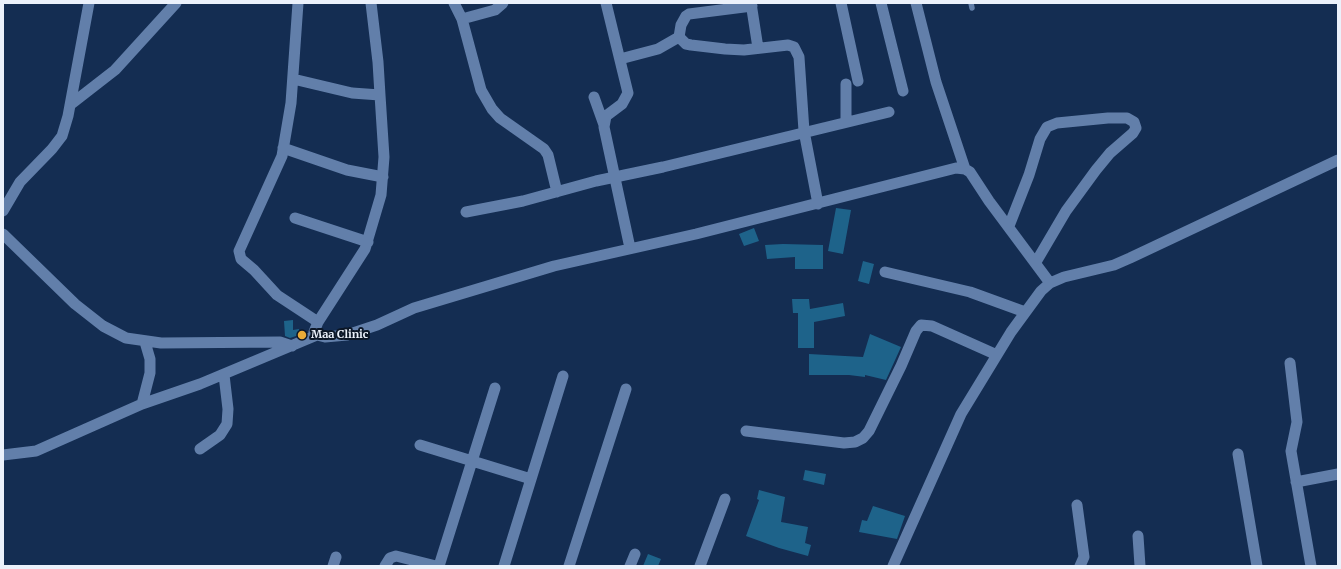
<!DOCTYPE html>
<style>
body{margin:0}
#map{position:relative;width:1341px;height:569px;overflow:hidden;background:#142d52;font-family:Merriweather,serif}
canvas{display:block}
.frame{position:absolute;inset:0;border:4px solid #ebf1fb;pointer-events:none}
</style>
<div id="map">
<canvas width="1341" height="569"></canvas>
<div class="frame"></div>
</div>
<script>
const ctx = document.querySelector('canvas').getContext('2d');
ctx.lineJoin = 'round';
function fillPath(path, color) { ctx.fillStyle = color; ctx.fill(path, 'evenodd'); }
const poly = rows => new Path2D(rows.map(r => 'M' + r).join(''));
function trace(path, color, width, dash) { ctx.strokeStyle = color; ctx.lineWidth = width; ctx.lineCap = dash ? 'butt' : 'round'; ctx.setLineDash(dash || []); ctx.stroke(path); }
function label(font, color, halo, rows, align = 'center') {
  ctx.font = font + ' Merriweather,serif'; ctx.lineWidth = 4; ctx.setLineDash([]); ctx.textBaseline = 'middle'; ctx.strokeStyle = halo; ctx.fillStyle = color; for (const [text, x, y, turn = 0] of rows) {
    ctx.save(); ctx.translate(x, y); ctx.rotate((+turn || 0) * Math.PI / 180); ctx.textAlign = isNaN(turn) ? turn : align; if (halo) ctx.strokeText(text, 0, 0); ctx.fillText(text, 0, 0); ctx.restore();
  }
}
fillPath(poly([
 [836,208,851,210,843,254,828,251],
 [754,228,759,241,744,246,739,234],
 [783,244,823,245,823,269,795,269,795,257,767,259,765,245],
 [863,261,874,264,869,284,858,281],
 [792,299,809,299,810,309,843,303,845,316,814,322,814,348,798,348,798,313,793,313],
 [293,320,293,330,299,329,299,335,290,338,285,336,284,321],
 [870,334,901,347,886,380,865,375,865,377,849,375,809,375,809,354,863,357],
 [805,470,826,474,824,485,803,480],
 [759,490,785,497,781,522,808,527,805,543,811,545,808,556,779,548,746,536,759,500,757,499],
 [873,506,905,516,897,539,859,532,862,520,867,521],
 [648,554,661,559,658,566,643,566]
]), '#1e638a');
trace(poly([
 [971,3,972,8]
]), '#627faa', 5.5);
trace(poly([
 [298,3,291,103,282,156,239,251,241,259,254,270,277,295,318,322],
 [371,3,378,62,380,95,384,157,381,195,365,249,318,322,314,332,317,335,325,337,347,335,377,325,414,308,554,266,696,234,956,168,965,169,970,172,989,201,1050,283],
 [454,3,462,19,481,90,492,109,500,118,544,149,548,155,557,192],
 [606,3,628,93,622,104,606,116,604,127,630,248],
 [751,3,758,48],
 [841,3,858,81],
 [881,3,903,91],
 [916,3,936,82,965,169],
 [752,6,689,14,686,16,681,25,679,37,686,44,691,45,725,49,744,50,788,45,794,47,799,57,804,131,818,204],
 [462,19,495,10,503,3],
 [620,59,658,49,679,37],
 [293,79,352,93,380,95],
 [846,84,846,122],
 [594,97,604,125],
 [70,105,115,70,176,3],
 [283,148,347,170,383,177],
 [3,211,20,182,52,149,62,136,68,116,89,3],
 [466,212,523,201,596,181,663,167,889,112],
 [295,218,368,242],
 [1009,226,1029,175,1040,139,1047,127,1057,123,1108,118,1127,118,1134,122,1136,128,1133,133,1110,153,1096,170,1066,211,1036,262],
 [3,234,75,304,103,326,126,338,161,343,280,342,292,346],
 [885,272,970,292,1025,312],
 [1290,363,1297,422,1291,451,1311,566],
 [142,404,150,373,150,359,145,342],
 [746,431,844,443,855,442,863,438,869,431,901,366,916,331,921,325,932,326,997,355],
 [420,445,531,479],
 [200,449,220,435,227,424,228,409,224,375],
 [1238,454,1257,566],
 [3,455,36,451,142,404,200,384,317,335],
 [1296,482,1338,474],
 [1077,505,1084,557,1080,566],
 [1138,536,1140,566],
 [333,566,336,557],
 [385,566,390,558,396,556,436,566],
 [439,566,495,388],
 [504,566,563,376],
 [569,566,626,389],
 [630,566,635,554],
 [700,566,725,499],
 [893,566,961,414,1011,332,1041,291,1050,283,1064,277,1114,265,1130,258,1338,160]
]), '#627faa', 11);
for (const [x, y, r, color] of [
 [302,335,5,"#e9ab38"]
]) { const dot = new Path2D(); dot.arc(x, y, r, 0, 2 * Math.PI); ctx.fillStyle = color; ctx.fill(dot); trace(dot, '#0b1626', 1.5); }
label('bold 11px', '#ebf1fb', '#0b1626', [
 ["Maa Clinic",311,335]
], 'left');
</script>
